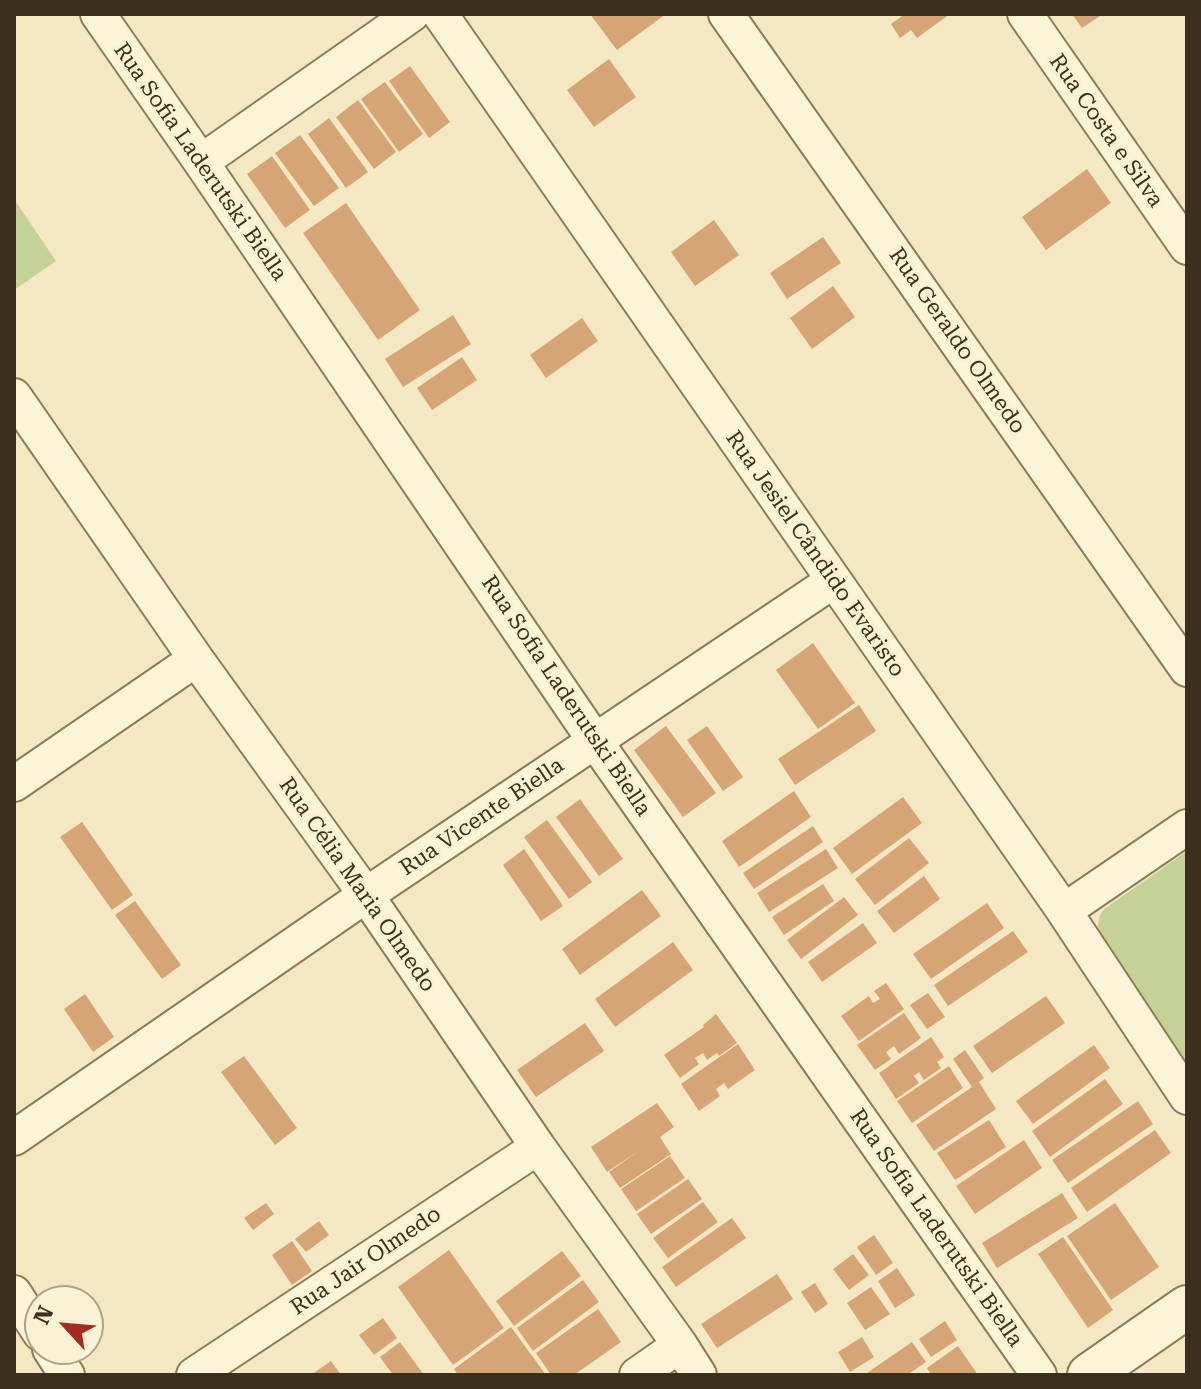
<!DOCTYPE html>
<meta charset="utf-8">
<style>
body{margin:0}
#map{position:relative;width:1201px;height:1389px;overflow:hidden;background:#f3e8c3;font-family:"Roboto Serif",serif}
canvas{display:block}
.frame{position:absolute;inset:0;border:16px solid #3d2f1d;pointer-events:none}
.north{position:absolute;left:24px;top:1285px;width:80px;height:80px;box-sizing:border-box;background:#f9f1d3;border:2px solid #aea38a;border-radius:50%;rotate:296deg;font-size:22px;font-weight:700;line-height:32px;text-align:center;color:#3d2f1d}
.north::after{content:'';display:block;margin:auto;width:28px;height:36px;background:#a52b21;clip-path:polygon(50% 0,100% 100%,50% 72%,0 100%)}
</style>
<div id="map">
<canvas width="1201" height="1389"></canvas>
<div class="frame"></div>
<div class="north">N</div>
</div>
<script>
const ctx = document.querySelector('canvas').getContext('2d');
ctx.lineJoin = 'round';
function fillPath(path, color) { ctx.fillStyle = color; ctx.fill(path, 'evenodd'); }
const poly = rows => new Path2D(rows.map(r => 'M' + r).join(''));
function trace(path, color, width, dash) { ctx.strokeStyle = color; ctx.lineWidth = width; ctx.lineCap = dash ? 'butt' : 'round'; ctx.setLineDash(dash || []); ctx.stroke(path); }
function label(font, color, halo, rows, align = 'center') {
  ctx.font = font + ' "Roboto Serif",serif'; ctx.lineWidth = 6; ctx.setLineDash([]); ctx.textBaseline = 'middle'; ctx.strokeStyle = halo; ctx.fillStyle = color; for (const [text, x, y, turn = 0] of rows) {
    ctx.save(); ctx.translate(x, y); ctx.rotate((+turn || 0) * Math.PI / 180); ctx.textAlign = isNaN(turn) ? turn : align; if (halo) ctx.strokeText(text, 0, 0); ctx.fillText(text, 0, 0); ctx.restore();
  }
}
fillPath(poly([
 [14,199,56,261,14,290],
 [1187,851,1187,1065,1099,931,1098,925,1100,915,1103,910]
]), '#c6d295');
fillPath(poly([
 [590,14,666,14,617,50],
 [905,14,950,14,917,38,911,30,900,38,891,24],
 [1072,14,1103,14,1082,28],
 [609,59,636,97,594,127,567,90],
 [410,66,450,122,429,138,389,81],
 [385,82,423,134,399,152,361,99],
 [358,100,396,152,374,169,336,117],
 [329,118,368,172,346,188,308,134],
 [300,135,339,188,314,206,275,153],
 [272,156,310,210,285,228,247,174],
 [1087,169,1111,203,1046,250,1022,217],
 [346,203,420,310,378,340,303,233],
 [714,220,739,255,695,286,671,252],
 [823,237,841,263,787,299,770,273],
 [833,286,855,317,812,349,790,318],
 [453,315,471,344,403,387,385,359],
 [582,318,598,341,546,378,530,355],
 [462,357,477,380,432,410,417,388],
 [813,643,855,703,818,729,776,670],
 [859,705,876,731,795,785,778,759],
 [666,726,716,793,683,817,634,750],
 [707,726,743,777,723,791,687,740],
 [794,791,811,817,739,867,722,841],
 [903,797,922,823,852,874,833,848],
 [580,799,623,859,599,876,556,817],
 [547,820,592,882,569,899,524,837],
 [82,822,133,895,112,910,60,837],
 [813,826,823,842,754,889,743,873],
 [909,838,929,863,875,905,855,879],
 [524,849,563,906,541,921,503,865],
 [826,849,838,868,769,912,757,893],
 [924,876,940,899,894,933,877,911],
 [823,884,834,901,784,935,772,917],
 [642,890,661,916,580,975,562,949],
 [844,897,858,915,801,959,787,940],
 [135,901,181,965,162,979,115,915],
 [987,903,1004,928,931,979,913,954],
 [863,923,877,943,822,982,808,962],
 [1013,931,1028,952,948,1006,934,985],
 [673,942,693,970,615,1027,595,999],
 [886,983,904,1009,859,1041,841,1016,869,996,873,1003,880,999,874,991],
 [928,993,945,1017,927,1029,910,1005],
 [85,994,114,1037,93,1052,64,1009],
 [1046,996,1065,1023,992,1073,973,1046],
 [904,1013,921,1038,899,1054,894,1046,886,1052,891,1059,875,1070,857,1045],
 [716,1014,737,1043,719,1056,717,1053,707,1060,703,1053,695,1058,699,1064,680,1078,664,1055,704,1027,703,1025],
 [585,1023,604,1051,536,1097,517,1070],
 [931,1037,944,1057,937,1062,941,1068,924,1080,919,1072,914,1076,919,1083,896,1099,879,1073],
 [738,1044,755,1070,728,1089,724,1083,716,1089,720,1096,699,1111,681,1084],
 [1094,1045,1110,1068,1033,1124,1016,1101],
 [965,1050,984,1078,979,1082,996,1109,934,1151,916,1125,972,1087,953,1059],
 [244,1056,297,1128,275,1145,221,1072],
 [949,1066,963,1088,912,1123,897,1101],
 [1105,1079,1123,1104,1050,1157,1032,1131],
 [1138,1101,1153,1124,1068,1183,1052,1160],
 [657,1103,674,1127,660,1137,671,1154,620,1188,609,1172,640,1150,607,1172,591,1147],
 [989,1120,1006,1147,955,1180,937,1153],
 [1155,1130,1171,1153,1087,1212,1071,1188],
 [1024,1140,1042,1168,975,1214,956,1186],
 [670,1156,685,1178,636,1211,621,1189],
 [688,1179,702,1199,651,1234,637,1214],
 [1062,1193,1078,1218,997,1268,982,1243],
 [703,1202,718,1222,668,1258,653,1238],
 [266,1203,274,1214,253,1230,244,1218],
 [1115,1203,1159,1267,1111,1300,1067,1236],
 [732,1218,746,1238,676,1287,662,1267],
 [319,1221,329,1235,306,1252,295,1239],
 [874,1235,893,1263,876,1275,857,1247],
 [1063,1237,1113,1310,1088,1328,1038,1254],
 [292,1241,312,1271,292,1285,272,1255],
 [449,1250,504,1328,453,1365,398,1287],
 [562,1251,581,1276,514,1326,496,1301],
 [853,1254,869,1275,849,1290,833,1269],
 [897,1268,915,1295,895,1308,878,1281],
 [777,1274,793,1299,717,1348,701,1324],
 [583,1280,599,1302,533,1351,517,1328],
 [815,1283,828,1304,815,1313,801,1292],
 [871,1287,890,1314,865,1330,847,1303],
 [598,1309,621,1342,574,1375,551,1375,536,1353],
 [383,1318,397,1338,374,1355,359,1335],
 [945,1321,957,1340,931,1357,919,1339],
 [511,1327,546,1375,458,1375,454,1369],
 [862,1337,874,1357,850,1372,838,1352],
 [400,1342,424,1375,393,1375,380,1357],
 [912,1342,926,1362,907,1375,864,1375],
 [958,1346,978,1375,931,1375,927,1368],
 [331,1361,341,1375,311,1375]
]), '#d5a575');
const minor = poly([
 [98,14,201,162,595,741,1039,1375],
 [440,14,1064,911,1187,1097],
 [726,14,1187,669],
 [1025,14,1187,247],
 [201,162,412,14],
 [14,396,196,659,366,895,538,1147,680,1345,699,1375],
 [14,784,196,659],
 [1064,911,1187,827],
 [14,1138,366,895,833,581],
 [14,1293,40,1333],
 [50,1349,67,1375],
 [194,1375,538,1147],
 [637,1375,680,1345]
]);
const tertiary = poly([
 [1089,1375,1187,1307]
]);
trace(minor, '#8f7a57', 38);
trace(tertiary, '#8f7a57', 46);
trace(minor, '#fcf4d7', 34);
trace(tertiary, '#fcf4d7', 42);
label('22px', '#3d2f1d', '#f9f1d3', [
 ["Rua Costa e Silva",1106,131,55],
 ["Rua Sofia Laderutski Biella",200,162,55],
 ["Rua Geraldo Olmedo",957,341,55],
 ["Rua Jesiel Cândido Evaristo",815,554,55],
 ["Rua Sofia Laderutski Biella",566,696,56],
 ["Rua Vicente Biella",482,817,-34],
 ["Rua Célia Maria Olmedo",357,885,55],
 ["Rua Sofia Laderutski Biella",936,1228,55],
 ["Rua Jair Olmedo",366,1261,-34]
]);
</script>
